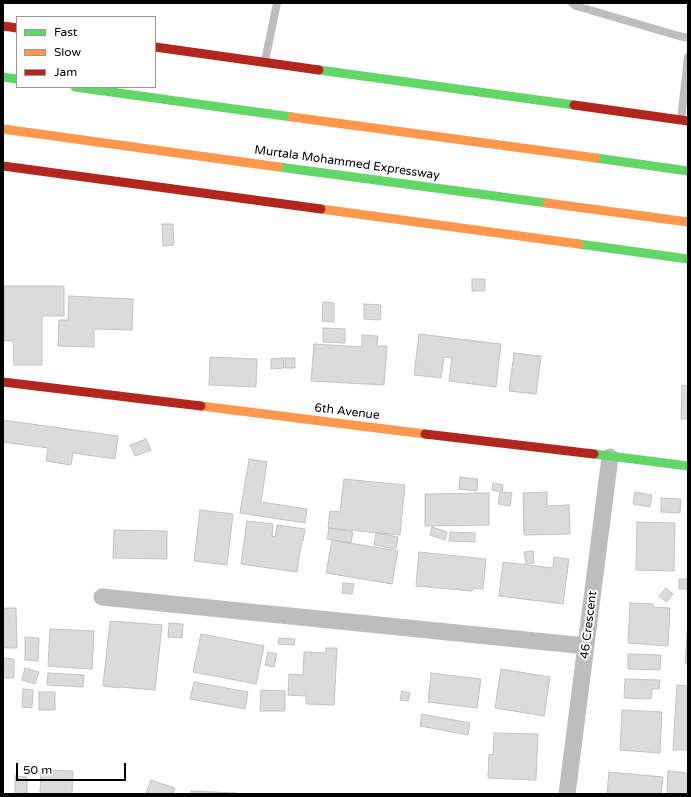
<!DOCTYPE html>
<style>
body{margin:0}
#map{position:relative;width:691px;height:797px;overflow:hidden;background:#fff;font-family:"Varela Round",sans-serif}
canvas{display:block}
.frame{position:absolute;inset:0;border:4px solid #000;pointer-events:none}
.legend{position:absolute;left:16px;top:16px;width:140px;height:72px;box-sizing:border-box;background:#fff;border:1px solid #999;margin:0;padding:5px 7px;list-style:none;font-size:12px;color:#000}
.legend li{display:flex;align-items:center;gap:8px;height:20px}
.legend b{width:20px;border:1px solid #999}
.scale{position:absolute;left:16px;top:763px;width:110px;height:18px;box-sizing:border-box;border:2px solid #000;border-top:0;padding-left:5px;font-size:12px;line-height:14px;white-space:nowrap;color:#000;-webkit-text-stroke:3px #fff;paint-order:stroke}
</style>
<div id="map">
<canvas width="691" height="797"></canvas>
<div class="frame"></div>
<ul class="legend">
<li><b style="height:5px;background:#63d668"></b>Fast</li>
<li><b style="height:5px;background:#ff974d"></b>Slow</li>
<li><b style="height:5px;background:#b3261e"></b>Jam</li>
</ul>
<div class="scale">50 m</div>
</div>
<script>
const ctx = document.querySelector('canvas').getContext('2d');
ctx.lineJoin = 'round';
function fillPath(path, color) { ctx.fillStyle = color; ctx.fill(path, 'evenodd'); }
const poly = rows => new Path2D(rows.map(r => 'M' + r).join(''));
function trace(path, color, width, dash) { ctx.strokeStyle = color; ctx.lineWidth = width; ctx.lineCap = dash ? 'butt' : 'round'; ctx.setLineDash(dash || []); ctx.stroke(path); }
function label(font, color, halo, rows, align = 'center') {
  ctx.font = font + ' "Varela Round",sans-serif'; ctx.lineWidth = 4; ctx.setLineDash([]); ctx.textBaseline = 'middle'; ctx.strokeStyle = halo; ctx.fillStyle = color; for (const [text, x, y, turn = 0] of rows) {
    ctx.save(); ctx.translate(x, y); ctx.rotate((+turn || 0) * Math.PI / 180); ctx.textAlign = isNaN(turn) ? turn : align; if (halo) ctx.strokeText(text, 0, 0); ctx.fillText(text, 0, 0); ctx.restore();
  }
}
const building = poly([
 [162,224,173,224,174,245,163,246,162,224],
 [472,279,485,279,485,291,472,291,472,279],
 [4,286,64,286,64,316,42,316,42,365,14,365,13,341,4,341,4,286],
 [69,296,133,299,132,330,94,329,94,347,58,346,59,320,68,320,69,296],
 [323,302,334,303,334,322,322,321,323,302],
 [364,304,381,305,380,320,364,319,364,304],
 [323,328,345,329,345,343,323,342,323,328],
 [419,334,501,344,496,387,449,381,452,358,444,357,441,378,414,375,419,334],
 [362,335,378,336,377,346,387,346,384,385,311,381,314,344,362,347,362,335],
 [514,353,541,356,536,394,509,391,514,353],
 [210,357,257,359,256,387,209,385,210,357],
 [283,358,284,368,271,369,271,359,283,358],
 [285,358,295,358,295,368,285,368,285,358],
 [682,385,688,386,688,419,681,419,682,385],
 [3,420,118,436,115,459,73,453,71,465,46,461,48,448,3,442,3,420],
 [146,439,151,450,135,456,130,445,146,439],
 [249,459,267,462,261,502,307,509,305,523,240,513,249,459],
 [460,477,478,479,477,491,459,489,460,477],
 [344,479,405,485,400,535,328,528,330,511,340,512,344,479],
 [493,483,503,485,502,492,512,493,510,506,498,504,500,492,492,490,493,483],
 [547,492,547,506,569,505,570,534,524,535,523,493,547,492],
 [635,492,652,495,650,507,633,504,635,492],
 [489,493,489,525,425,526,425,494,489,493],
 [661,498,681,499,680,513,661,512,661,498],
 [200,510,233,514,227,565,194,561,200,510],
 [247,521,273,524,272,536,275,537,277,525,305,529,303,541,302,540,297,572,241,564,247,521],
 [637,522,675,523,674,571,636,570,637,522],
 [432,527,447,532,445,540,430,535,432,527],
 [329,528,353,532,351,543,327,539,329,528],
 [114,530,167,531,167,559,113,558,114,530],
 [450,532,475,533,475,542,449,541,450,532],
 [376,533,398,537,396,549,374,545,376,533],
 [332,540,398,551,392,584,326,573,332,540],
 [533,551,534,563,526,564,524,552,533,551],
 [419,552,486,559,483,589,473,588,472,591,416,586,419,552],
 [554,557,569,559,563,604,499,596,503,562,553,568,554,557],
 [679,579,688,579,688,589,679,589,679,579],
 [343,583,354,584,352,594,342,593,343,583],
 [666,588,673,594,667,602,659,596,666,588],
 [630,603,653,604,653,607,670,608,668,646,628,643,630,603],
 [3,608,16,608,17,648,3,648,3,608],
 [688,619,688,664,685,663,688,619],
 [110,621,162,625,155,690,120,687,120,688,103,686,110,621],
 [169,623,183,624,182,638,168,637,169,623],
 [50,629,94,631,92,669,48,666,50,629],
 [201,634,264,646,256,684,193,672,201,634],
 [25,637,39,638,38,661,25,660,25,637],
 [279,638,295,639,294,645,278,644,279,638],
 [326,648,337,648,334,705,306,704,306,696,288,695,289,674,303,675,304,652,326,653,326,648],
 [268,652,277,654,274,667,265,665,268,652],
 [628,654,661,655,660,670,628,669,628,654],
 [3,658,14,659,14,678,3,678,3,658],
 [25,668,39,672,35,684,22,680,25,668],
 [501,669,550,677,544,716,495,708,501,669],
 [48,673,84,675,83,687,47,685,48,673],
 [431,673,481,679,477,708,428,702,431,673],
 [625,679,660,680,659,689,652,689,651,699,624,698,625,679],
 [194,682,248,692,245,709,190,699,194,682],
 [677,685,688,686,688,750,673,750,677,685],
 [23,689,33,690,32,708,22,707,23,689],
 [261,690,285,691,285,711,260,711,261,690],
 [402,691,410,693,408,701,400,700,402,691],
 [39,692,55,692,55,710,39,710,39,692],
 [622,710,662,712,660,753,620,750,622,710],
 [422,714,470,723,468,735,420,726,422,714],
 [494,733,538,734,536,780,488,778,489,754,493,755,494,733],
 [41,770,73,771,72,794,40,794,41,770],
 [668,771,688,773,688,794,667,794,668,771],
 [609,772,663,777,661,794,607,794,609,772],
 [15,776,27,777,27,794,15,794,15,776],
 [151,780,175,788,173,794,146,794,151,780],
 [191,791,236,793,236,794,191,794,191,791]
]);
fillPath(building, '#dbdbdb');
trace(building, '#c3c3c3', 1);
trace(poly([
 [572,3,576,6,679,36,688,38],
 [265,61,277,3],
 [681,120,688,57]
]), '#bdbdbd', 8);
trace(poly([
 [102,597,586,646],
 [567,794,610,457]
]), '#bdbdbd', 17);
trace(poly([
 [319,70,574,105],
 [3,77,17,79],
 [75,87,292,117],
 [596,158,688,171],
 [279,167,547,203],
 [579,244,688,259],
 [594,454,688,466]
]), '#63d668', 9);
trace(poly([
 [292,117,596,158],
 [3,129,279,167],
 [547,203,688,222],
 [321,209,579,244],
 [201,406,425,434]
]), '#ff974d', 9);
trace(poly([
 [3,26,17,28],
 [155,47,319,70],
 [574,105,688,121],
 [3,166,321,209],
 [3,382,201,406],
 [425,434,594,454]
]), '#b3261e', 9);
label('12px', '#000', '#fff', [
 ["Murtala Mohammed Expressway",347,163,8],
 ["6th Avenue",347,412,7],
 ["46 Crescent",589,625,-83]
]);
</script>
